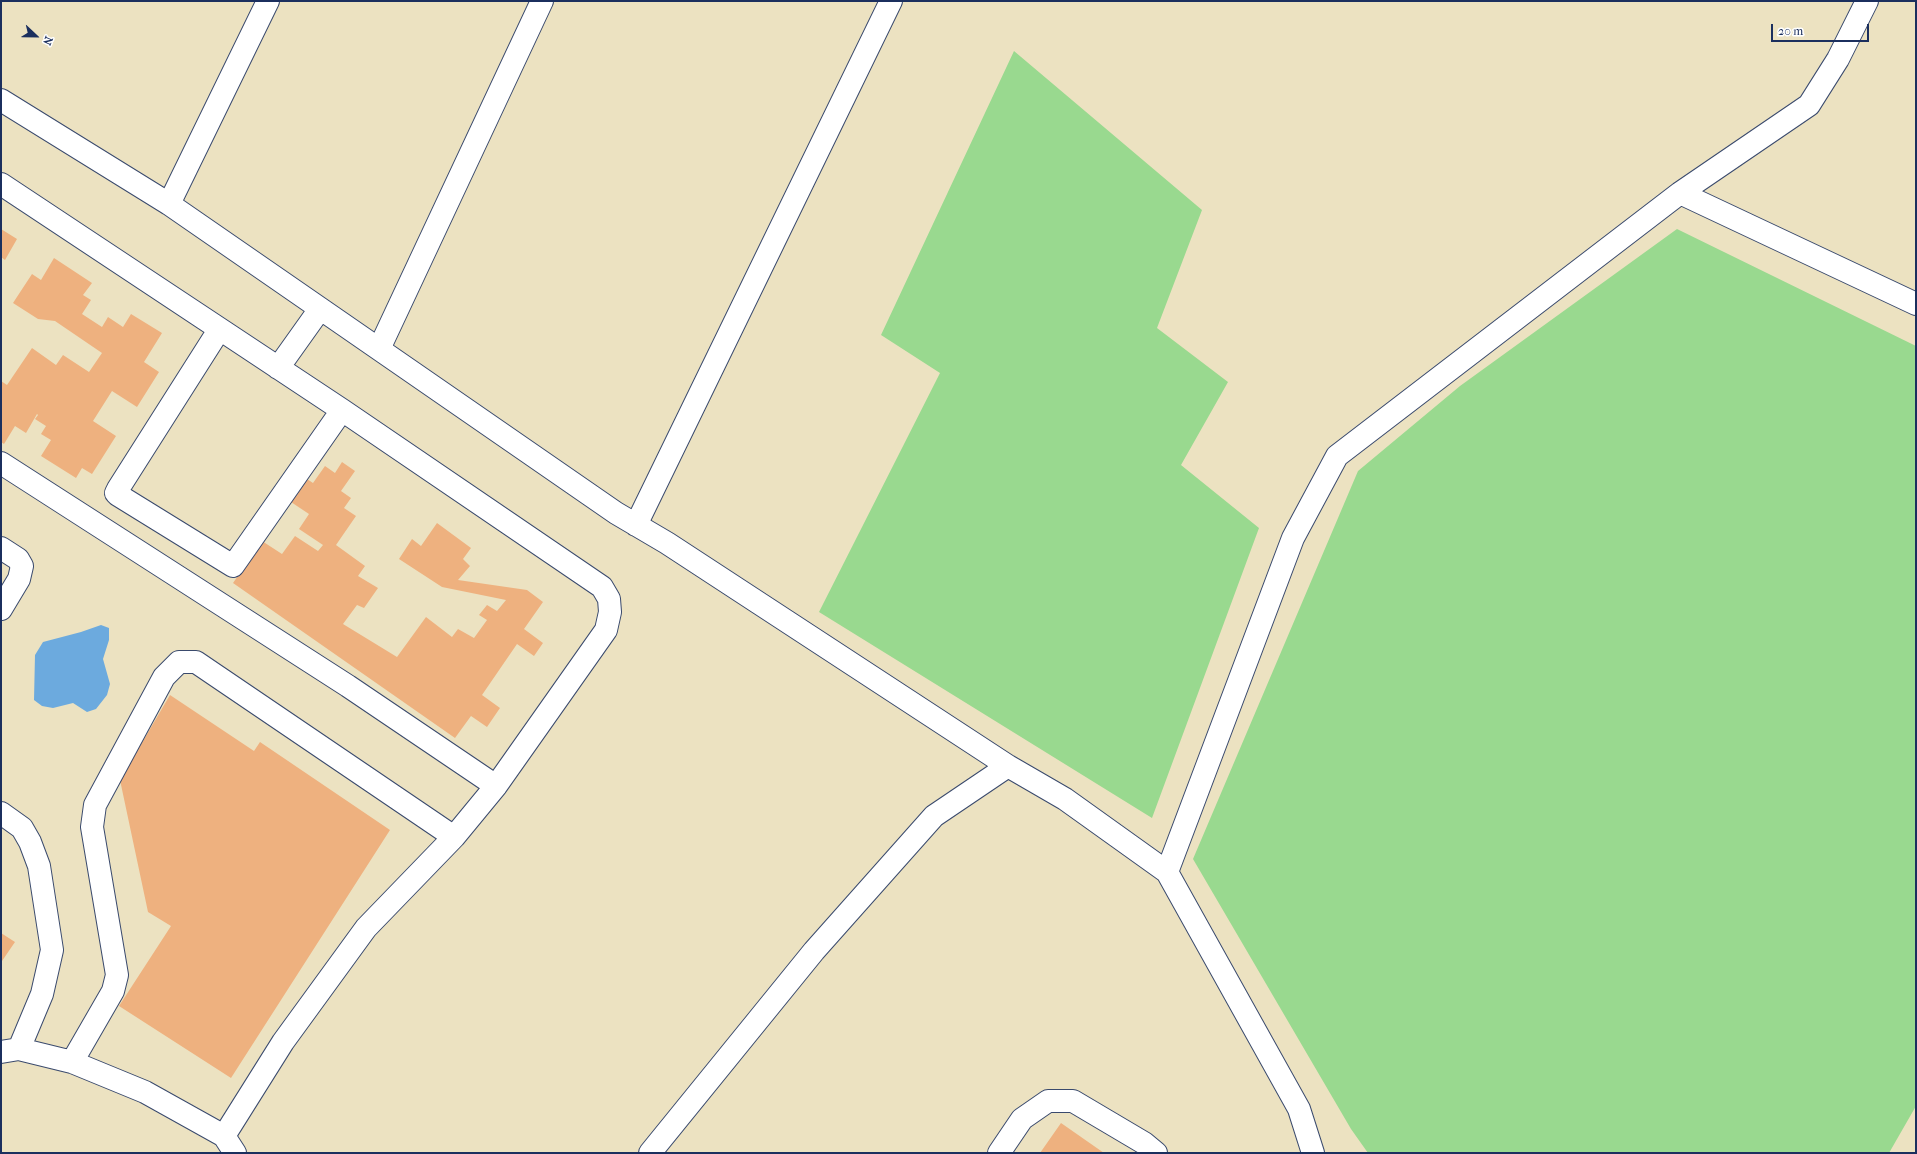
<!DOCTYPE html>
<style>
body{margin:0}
#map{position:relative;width:1917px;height:1154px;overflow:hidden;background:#ece2c1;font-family:"IM FELL French Canon",serif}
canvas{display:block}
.frame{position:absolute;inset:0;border:2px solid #1b2f5e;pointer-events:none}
.north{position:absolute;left:16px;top:16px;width:40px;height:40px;-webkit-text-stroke:3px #fff;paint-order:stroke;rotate:112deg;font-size:11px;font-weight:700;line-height:16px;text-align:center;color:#1b2f5e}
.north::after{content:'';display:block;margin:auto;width:14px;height:18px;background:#1b2f5e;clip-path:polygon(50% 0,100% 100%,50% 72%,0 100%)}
.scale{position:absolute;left:1771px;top:24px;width:98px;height:18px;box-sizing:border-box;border:2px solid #1b2f5e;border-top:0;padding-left:5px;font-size:12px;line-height:14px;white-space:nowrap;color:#1b2f5e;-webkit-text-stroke:3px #fff;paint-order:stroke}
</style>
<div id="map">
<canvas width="1917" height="1154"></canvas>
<div class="frame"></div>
<div class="north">N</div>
<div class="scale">20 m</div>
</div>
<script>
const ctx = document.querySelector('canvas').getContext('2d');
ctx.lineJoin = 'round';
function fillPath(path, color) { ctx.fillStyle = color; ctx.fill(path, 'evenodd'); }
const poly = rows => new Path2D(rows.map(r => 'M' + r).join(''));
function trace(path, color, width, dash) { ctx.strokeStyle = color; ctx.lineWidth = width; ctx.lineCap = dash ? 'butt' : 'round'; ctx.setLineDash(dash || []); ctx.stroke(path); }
fillPath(poly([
 [1014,51,1202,210,1157,328,1228,382,1181,465,1259,528,1152,818,819,612,940,373,881,335],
 [1677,229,1916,346,1916,1106,1889,1153,1368,1153,1351,1129,1193,859,1358,471,1460,386]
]), '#99d98f');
fillPath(poly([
 [101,625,109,628,109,640,103,659,110,684,107,695,96,709,87,712,73,703,53,708,42,706,34,700,35,655,43,642,81,632]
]), '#6caade');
fillPath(poly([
 [1,229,17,239,5,260,1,257],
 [54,258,92,283,83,295,91,300,82,314,102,327,108,317,123,327,131,314,162,333,144,362,159,372,137,407,112,391,93,421,116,436,92,474,82,468,76,478,41,456,51,440,41,434,46,426,35,419,38,415,37,414,26,433,15,426,4,444,1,442,1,381,7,385,32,348,56,365,63,355,89,372,102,353,55,321,38,319,13,303,32,274,41,280],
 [342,462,355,471,341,491,351,498,344,508,356,516,336,545,365,566,358,576,378,588,364,608,357,605,343,624,397,657,426,617,452,637,458,629,474,638,487,620,479,615,487,605,497,611,506,600,442,587,399,559,412,539,421,546,437,523,471,548,463,559,470,566,458,580,527,590,543,602,524,629,543,643,534,656,517,644,482,695,500,708,487,727,471,716,455,738,233,583,262,541,282,554,295,536,318,551,323,545,299,529,309,514,288,500,304,477,313,483,325,466,335,473],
 [170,695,254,751,260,742,390,830,231,1078,119,1006,171,926,148,912,120,780],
 [1,933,15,942,2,961,1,960],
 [1061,1123,1104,1153,1040,1153]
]), '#eeb17f');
const street = poly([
 [1,100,169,204,616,513,667,543,1008,766,934,816,814,951,650,1153],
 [1,184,342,410,602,587,609,599,610,612,606,630,496,786],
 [1680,193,1916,304],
 [169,204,268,1],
 [219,330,118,489,116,493,118,495,233,566,342,410],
 [379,349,542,1],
 [278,368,320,309],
 [1,463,348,686,496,786,454,837,366,928,283,1042,224,1136],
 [636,525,891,1],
 [1,548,18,559,22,566,19,579,1,609],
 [1008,766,1065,799,1167,872,1299,1109,1313,1153],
 [1,813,22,828,30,842,39,866,52,950,42,994,19,1049],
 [1167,872,1293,538,1337,456,1680,193,1809,105,1838,59,1867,1],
 [1,1052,19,1049,72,1062,145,1092,224,1136,235,1153],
 [72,1062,113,991,117,975,92,827,95,805,164,677,179,662,196,662,454,837],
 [999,1153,1022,1119,1048,1101,1073,1101,1144,1143,1156,1153]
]);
trace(street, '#3a4a6d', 24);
trace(street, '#fff', 22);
</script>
